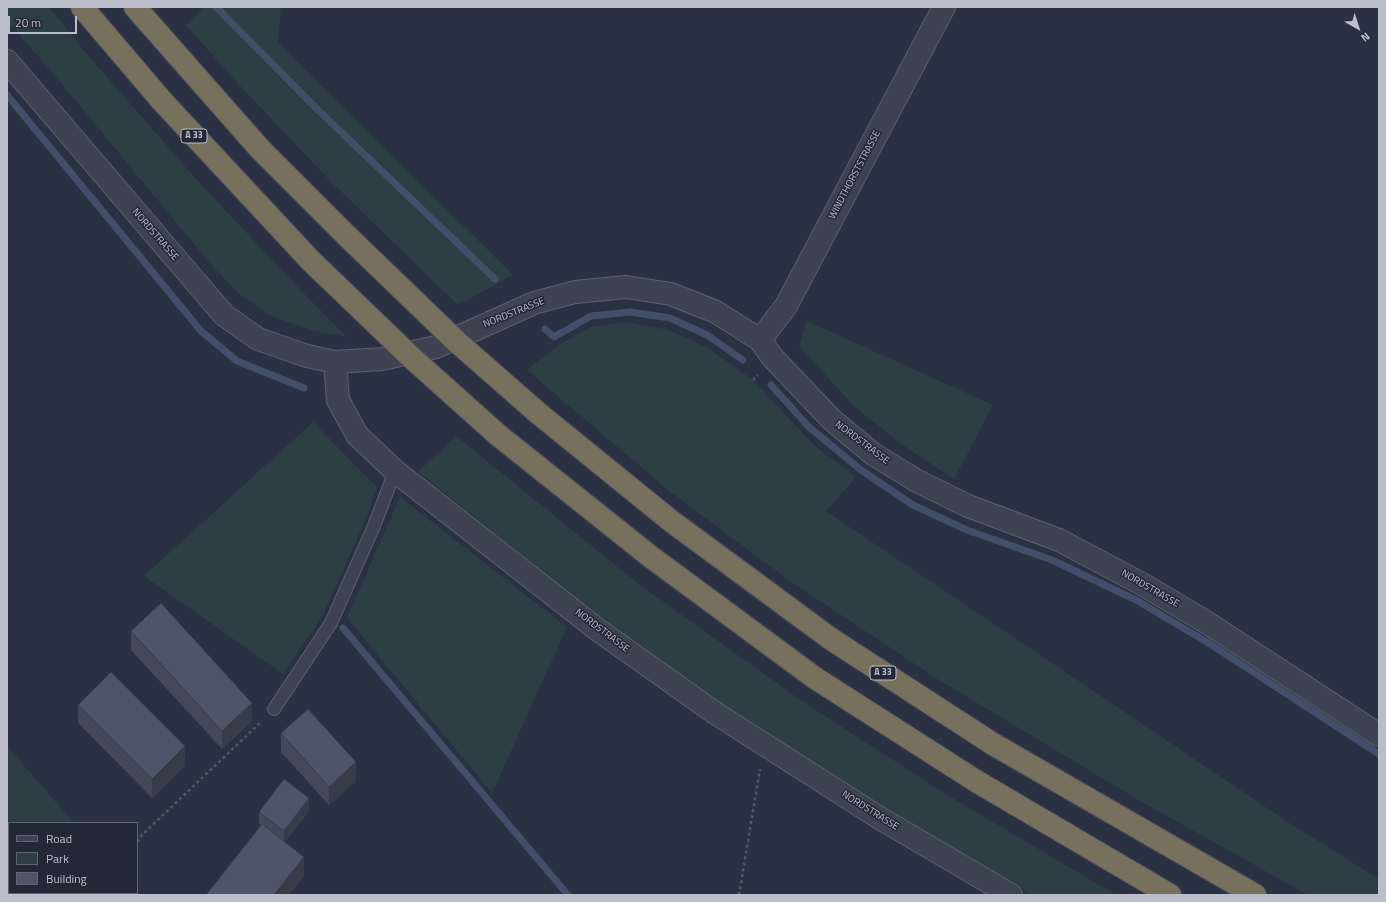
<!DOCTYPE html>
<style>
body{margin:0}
#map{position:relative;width:1386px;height:902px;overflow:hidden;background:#2a3142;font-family:"Titillium Web",sans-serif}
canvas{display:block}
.frame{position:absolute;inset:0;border:8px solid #bbbfcb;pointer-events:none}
.legend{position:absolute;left:8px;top:822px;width:130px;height:72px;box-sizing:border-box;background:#232837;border:1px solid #606472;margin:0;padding:5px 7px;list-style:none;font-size:12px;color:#bbbfcb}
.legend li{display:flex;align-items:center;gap:8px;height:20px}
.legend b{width:20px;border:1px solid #606472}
.north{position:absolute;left:1338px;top:8px;width:40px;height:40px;-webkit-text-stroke:3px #232837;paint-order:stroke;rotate:141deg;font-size:11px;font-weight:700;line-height:16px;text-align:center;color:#bbbfcb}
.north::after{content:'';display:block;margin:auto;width:14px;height:18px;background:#bbbfcb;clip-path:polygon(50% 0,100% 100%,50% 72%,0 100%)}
.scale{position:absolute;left:8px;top:16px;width:69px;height:18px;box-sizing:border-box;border:2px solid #bbbfcb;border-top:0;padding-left:5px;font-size:12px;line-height:14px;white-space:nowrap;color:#bbbfcb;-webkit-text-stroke:3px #232837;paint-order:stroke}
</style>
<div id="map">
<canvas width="1386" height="902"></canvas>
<div class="frame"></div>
<ul class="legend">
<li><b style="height:5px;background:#3e4352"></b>Road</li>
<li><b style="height:11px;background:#2d3f44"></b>Park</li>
<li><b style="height:11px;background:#4e5568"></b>Building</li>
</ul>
<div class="north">N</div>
<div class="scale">20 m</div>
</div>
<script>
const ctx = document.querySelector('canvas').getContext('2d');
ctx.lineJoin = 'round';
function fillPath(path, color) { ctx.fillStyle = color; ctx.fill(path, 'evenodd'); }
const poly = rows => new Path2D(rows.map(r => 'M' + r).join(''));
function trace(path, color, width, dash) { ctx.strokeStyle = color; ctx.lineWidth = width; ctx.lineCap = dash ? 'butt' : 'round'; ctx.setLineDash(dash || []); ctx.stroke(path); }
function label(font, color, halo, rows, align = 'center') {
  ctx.font = font + ' "Titillium Web",sans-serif'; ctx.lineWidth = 3; ctx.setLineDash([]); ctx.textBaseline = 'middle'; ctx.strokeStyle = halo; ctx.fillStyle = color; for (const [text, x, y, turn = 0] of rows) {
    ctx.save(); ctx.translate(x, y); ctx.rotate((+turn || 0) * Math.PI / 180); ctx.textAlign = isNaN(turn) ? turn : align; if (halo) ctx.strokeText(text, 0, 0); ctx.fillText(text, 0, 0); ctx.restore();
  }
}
fillPath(poly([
 [7,7,49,7,86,53,197,180,288,277,347,337,314,331,271,316,238,293,208,261,52,72,7,21],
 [204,7,281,7,278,43,513,275,458,305,333,184,231,76,186,25],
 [807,321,993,405,954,479,897,441,854,406,799,346],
 [628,322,669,330,708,348,753,380,814,445,856,477,826,511,1288,822,1379,879,1379,895,1308,895,1142,802,939,680,790,581,668,490,527,370,560,344,590,327],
 [313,422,377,487,364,523,322,617,283,674,144,576],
 [456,436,640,585,802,701,944,793,1116,895,1034,895,885,811,727,708,606,622,418,472],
 [400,497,567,627,492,793,347,618],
 [7,746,74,823,9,823,9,893,89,893,88,895,7,895]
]), '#2d3f44');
trace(poly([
 [216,7,318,110,495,279],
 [7,95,201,331,237,361,304,388],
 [545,329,554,337,591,316,630,312,670,318,707,335,743,360],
 [771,385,809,427,861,470,913,505,967,530,1052,560,1136,600,1207,642,1379,754],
 [343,628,568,895]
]), '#434e6b', 7);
const service = poly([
 [274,709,331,623,374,526,395,471]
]);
const minor = poly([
 [7,61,224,315,258,339,307,356,335,362,382,359,436,347,534,303,575,292,626,287,671,294,716,312,760,340,773,358,832,420,873,454,917,481,968,506,1059,540,1142,584,1206,622,1379,735],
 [760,340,786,306,944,7],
 [335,362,338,400,357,435,395,471,598,630,715,713,878,817,1011,895]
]);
const motorway = poly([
 [82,7,162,101,311,261],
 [135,7,260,149,348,237],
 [538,413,671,521,831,639,993,744,1255,895],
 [498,435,651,557,815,678,976,781,1170,895]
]);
trace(service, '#5c616f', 14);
trace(minor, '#5c616f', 24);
trace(motorway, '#494e5c', 24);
trace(poly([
 [753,380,758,375],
 [137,842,142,835,261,722],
 [99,895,101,893],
 [739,895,760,769]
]), '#4c5c62', 2.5, [3, 3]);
trace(service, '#3e4352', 12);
trace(minor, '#3e4352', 22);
trace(motorway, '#77705c', 22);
const motorwayBridge = poly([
 [348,237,457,342,538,413],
 [311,261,412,358,498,435]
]);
trace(motorwayBridge, '#494e5c', 24, []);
trace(motorwayBridge, '#77705c', 22);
fillPath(poly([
 [131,631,252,721,222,749,131,650],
 [78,705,185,765,152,798,78,723],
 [281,733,356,781,329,805,281,752],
 [309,811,285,842,304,876,289,895,206,895,261,825,259,824,259,812]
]), '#434959');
fillPath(poly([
 [252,703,252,721,222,749,222,731],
 [185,746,185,765,152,798,152,779],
 [356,762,356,781,329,805,329,787],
 [309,798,309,811,284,843,284,831],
 [304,857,304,876,289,895,274,895]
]), '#373c49');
const building = poly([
 [161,603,252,703,222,731,131,631,161,603],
 [111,672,185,746,152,779,78,705,111,672],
 [308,709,356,762,329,787,281,733,308,709],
 [284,779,309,798,284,831,259,812,284,779],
 [262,824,304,857,274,895,206,895,262,824]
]);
fillPath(building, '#4e5568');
trace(building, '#373c49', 1);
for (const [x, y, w] of [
 [194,136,26],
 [883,673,26]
]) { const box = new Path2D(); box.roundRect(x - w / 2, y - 7, w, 14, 3); ctx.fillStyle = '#232837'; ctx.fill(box); trace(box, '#bbbfcb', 1); }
label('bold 9px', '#bbbfcb', null, [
 ["A 33",194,136],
 ["A 33",883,673]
]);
label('10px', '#bbbfcb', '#232837', [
 ["WINDTHORSTSTRASSE",855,175,-62],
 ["NORDSTRASSE",155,235,49],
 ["NORDSTRASSE",514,313,-22],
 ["NORDSTRASSE",862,443,37],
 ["NORDSTRASSE",1150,589,30],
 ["NORDSTRASSE",602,631,37],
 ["NORDSTRASSE",870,811,32]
]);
</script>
